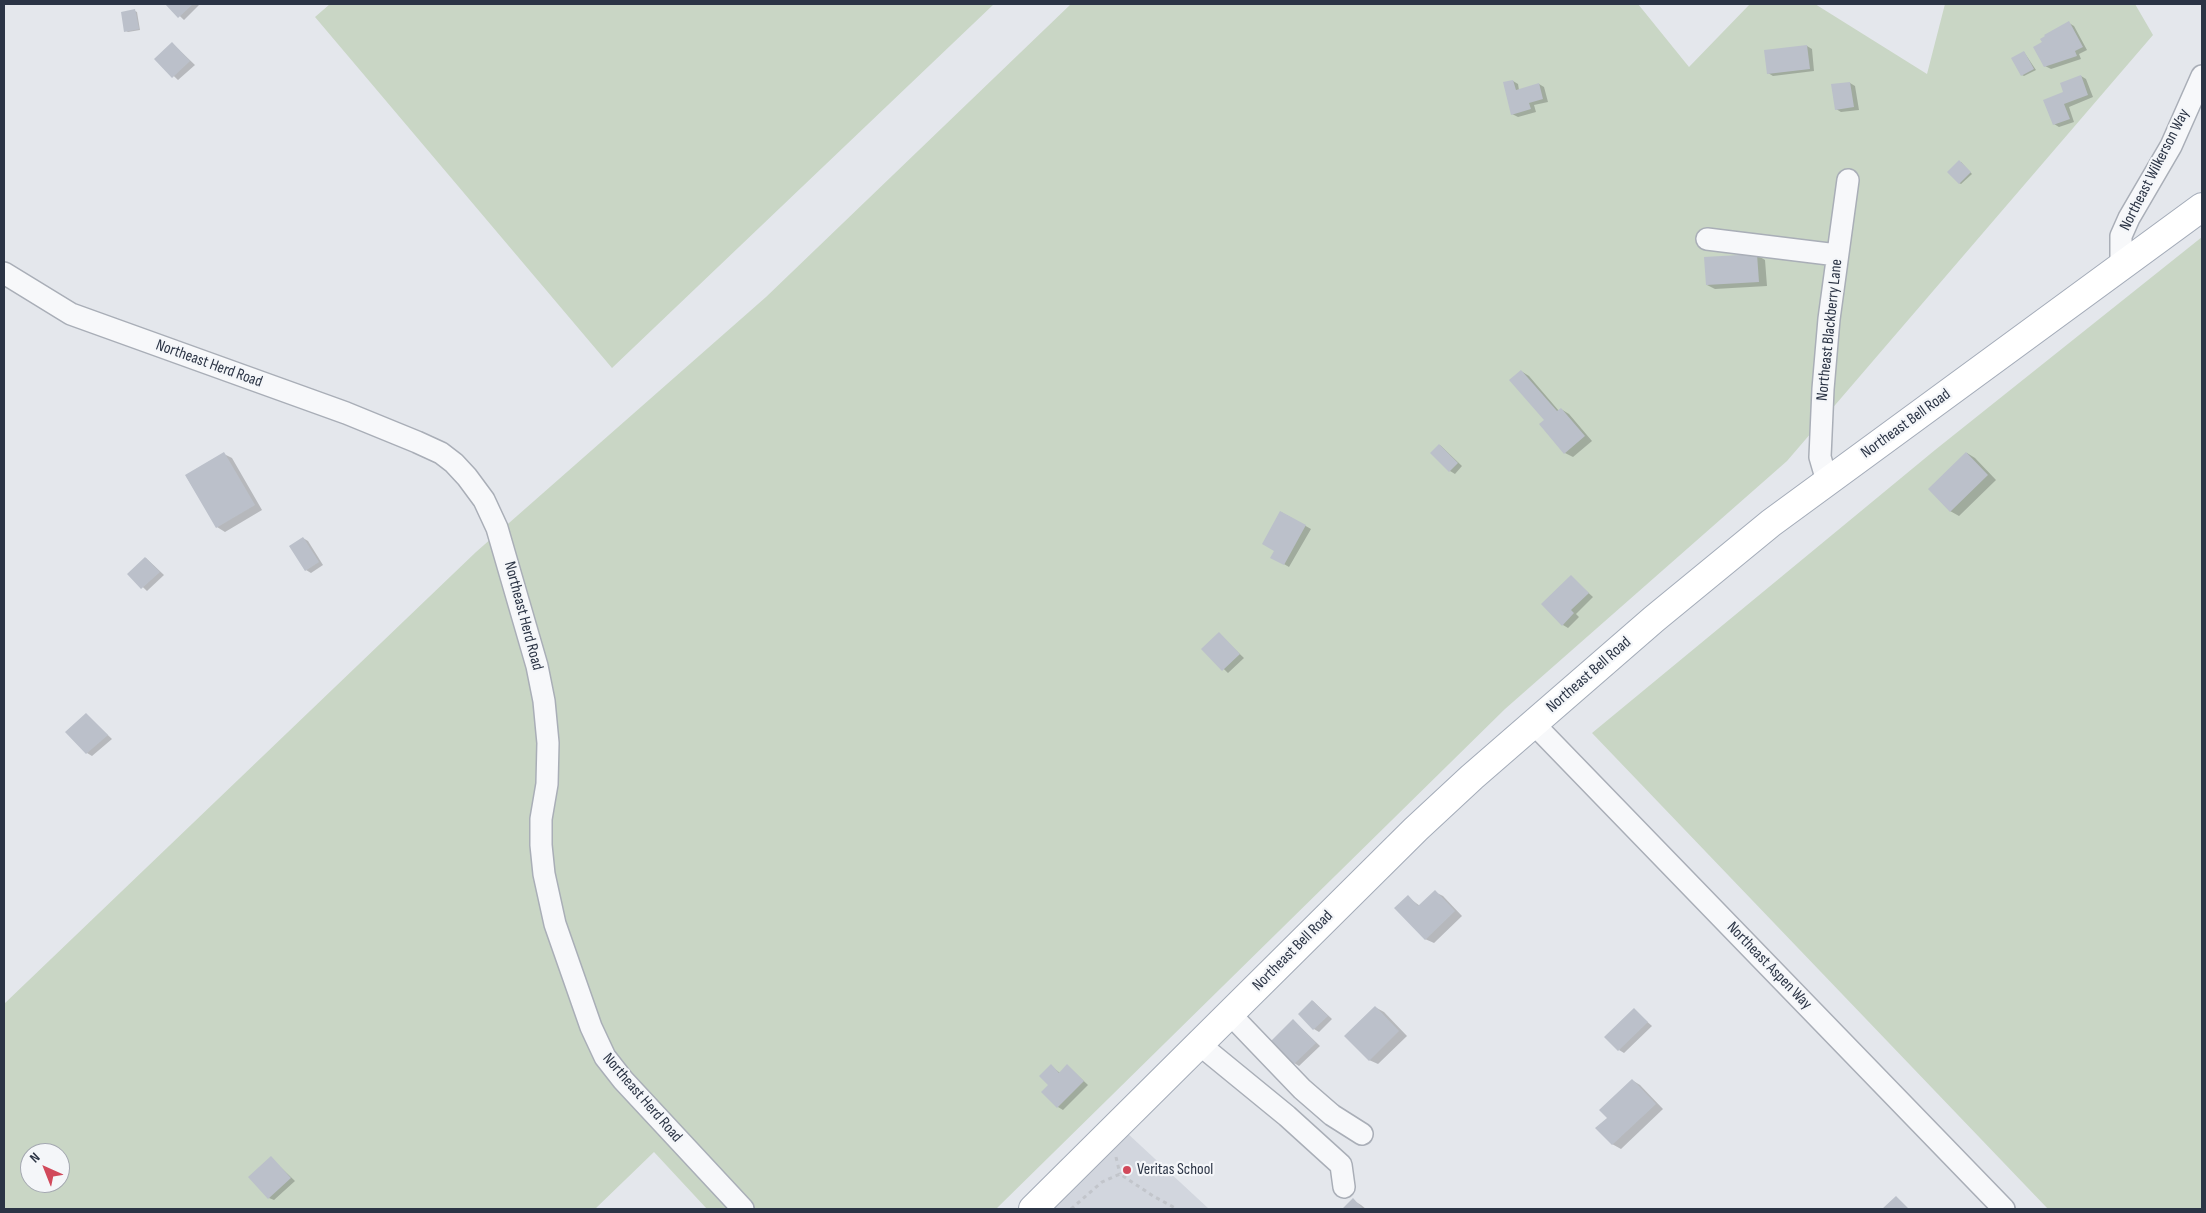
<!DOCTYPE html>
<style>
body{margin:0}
#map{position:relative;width:2206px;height:1213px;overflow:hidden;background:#e4e7ec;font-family:"Sofia Sans Condensed",sans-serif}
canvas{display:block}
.frame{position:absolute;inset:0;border:5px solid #2b3445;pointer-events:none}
.north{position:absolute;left:20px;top:1143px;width:50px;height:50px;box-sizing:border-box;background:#f4f6f9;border:1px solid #a4a8b1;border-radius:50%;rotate:316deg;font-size:14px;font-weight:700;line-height:20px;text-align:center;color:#2b3445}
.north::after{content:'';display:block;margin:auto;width:18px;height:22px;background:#d1495b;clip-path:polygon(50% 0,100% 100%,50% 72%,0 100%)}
</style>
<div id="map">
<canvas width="2206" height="1213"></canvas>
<div class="frame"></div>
<div class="north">N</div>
</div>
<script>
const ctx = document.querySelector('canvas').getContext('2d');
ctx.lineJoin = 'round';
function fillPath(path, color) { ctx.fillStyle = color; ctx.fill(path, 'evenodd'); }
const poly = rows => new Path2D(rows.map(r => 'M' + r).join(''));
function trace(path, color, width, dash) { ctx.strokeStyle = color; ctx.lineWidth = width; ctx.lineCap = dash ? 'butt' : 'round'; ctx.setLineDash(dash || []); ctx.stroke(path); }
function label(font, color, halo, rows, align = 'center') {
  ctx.font = font + ' "Sofia Sans Condensed",sans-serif'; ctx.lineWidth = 4.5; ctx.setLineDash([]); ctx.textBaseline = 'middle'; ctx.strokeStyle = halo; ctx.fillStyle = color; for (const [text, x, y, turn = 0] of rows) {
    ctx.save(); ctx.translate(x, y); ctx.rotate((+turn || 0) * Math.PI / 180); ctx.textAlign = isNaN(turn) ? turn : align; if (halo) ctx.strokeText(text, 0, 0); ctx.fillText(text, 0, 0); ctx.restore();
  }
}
fillPath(poly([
 [1126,1132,1209,1209,1047,1209]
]), '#d2d6de');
fillPath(poly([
 [330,4,994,4,612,368,315,17],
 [1071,4,1638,4,1689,67,1750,4,1815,4,1927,74,1945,4,2135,4,2153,35,1787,461,1505,709,996,1209,707,1209,654,1152,595,1209,4,1209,4,1004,476,552,766,297],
 [30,1153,60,1153,60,1183,30,1183],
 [2202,237,2202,1209,2048,1209,1592,733,1935,450]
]), '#c9d6c5');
fillPath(poly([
 [167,4,197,4,199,5,184,20],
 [135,11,137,12,140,30,128,32,126,31],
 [2069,23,2074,26,2087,50,2079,54,2081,59,2051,69,2045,66],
 [172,43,195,65,178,80,156,59],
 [1807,46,1812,49,1814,71,1773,76,1768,73],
 [2024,52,2036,70,2024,76,2022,75],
 [2081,76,2086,79,2093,97,2069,107,2074,122,2059,127,2054,124,2065,93],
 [1513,81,1518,84,1519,90,1539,84,1544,87,1548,102,1534,105,1536,112,1518,117,1512,114],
 [1850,83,1855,86,1859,110,1841,112,1836,109,1833,85],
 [1961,162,1972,174,1961,184,1959,183],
 [1757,255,1765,260,1767,286,1715,289,1707,285],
 [1521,371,1529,376,1559,411,1561,409,1569,414,1592,441,1573,457,1565,453,1546,420],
 [1440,445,1462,466,1455,474,1450,471],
 [1967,453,1975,458,1996,480,1959,516,1950,511],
 [224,454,232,458,262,510,225,532,217,527,186,476],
 [1281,512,1311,529,1289,567,1272,557,1276,550],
 [303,538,308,541,323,565,311,573,306,570],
 [146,558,164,575,147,591,129,574],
 [1571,577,1593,597,1576,614,1579,617,1568,628,1563,625],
 [1219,634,1244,658,1228,673,1203,649],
 [86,714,112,739,92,756,87,753],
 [1435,892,1443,896,1462,916,1434,943,1425,939,1408,897,1420,906],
 [1313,1001,1332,1019,1319,1032,1314,1029],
 [1375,1007,1384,1012,1407,1036,1378,1064,1369,1060],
 [1634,1010,1652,1026,1624,1053,1619,1050],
 [1294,1021,1320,1046,1299,1066,1294,1063],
 [1051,1066,1060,1073,1068,1066,1088,1085,1063,1110,1058,1107,1050,1085],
 [1632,1080,1640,1085,1663,1109,1621,1149,1612,1144,1609,1118],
 [271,1158,295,1181,274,1200,269,1198],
 [1353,1200,1361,1205,1366,1209,1343,1209]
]), '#0003');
fillPath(poly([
 [165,4,193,4,178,18],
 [135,9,139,29,124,32,121,12],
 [2069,21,2083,47,2075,51,2077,56,2044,67,2033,47,2042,42,2040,39,2045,36,2044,35],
 [172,42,190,61,172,78,154,59],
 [1807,45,1810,69,1767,74,1764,50],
 [2024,51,2034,69,2021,76,2011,58],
 [2081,75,2088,95,2064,104,2070,119,2053,125,2043,100,2063,92,2060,83],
 [1513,80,1516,90,1539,83,1543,99,1529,103,1531,109,1511,115,1503,82],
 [1850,82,1854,107,1835,110,1831,84],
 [1959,160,1971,172,1959,184,1947,172],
 [1757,254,1759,282,1706,285,1704,257],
 [1521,370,1557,411,1561,408,1585,436,1564,454,1539,424,1544,420,1509,380],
 [1439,444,1458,463,1449,472,1430,453],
 [224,452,255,505,216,528,185,475],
 [1966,452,1988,475,1950,512,1928,489],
 [1280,511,1306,525,1284,565,1270,558,1274,551,1262,544],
 [303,537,319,562,305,571,289,546],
 [145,557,160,572,141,589,127,574],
 [1571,575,1589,593,1571,610,1574,613,1562,626,1541,604],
 [1219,632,1240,654,1222,671,1201,649],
 [86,713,108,735,86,754,65,732],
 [1435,890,1455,911,1425,940,1394,908,1408,895,1418,906],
 [1312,1000,1328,1016,1313,1030,1298,1014],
 [1375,1006,1399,1031,1369,1061,1344,1036],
 [1634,1008,1648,1022,1618,1051,1604,1037],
 [1293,1019,1316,1043,1294,1064,1271,1041],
 [1051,1064,1059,1073,1067,1064,1084,1081,1057,1108,1041,1092,1048,1085,1039,1076],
 [1632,1079,1656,1104,1612,1145,1595,1128,1607,1118,1599,1110],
 [271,1156,291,1178,268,1199,248,1177],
 [1896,1196,1909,1209,1882,1209],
 [1353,1198,1363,1209,1342,1209]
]), '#bbc0ca');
const minor = poly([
 [1707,239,1837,255],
 [2121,268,2121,236,2129,218,2171,146,2202,76],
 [4,273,71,314,346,413,417,442,441,453,454,463,467,477,484,500,497,528,537,666,544,701,548,743,547,784,541,819,541,845,544,874,555,924,591,1027,605,1057,623,1080,743,1209],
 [1827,481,1820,457,1823,389,1829,319,1848,180],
 [1533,723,2004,1209],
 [1230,1014,1302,1089,1332,1115,1362,1134],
 [1199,1044,1287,1116,1341,1165,1344,1187]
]);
const major = poly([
 [1033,1209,1416,829,1472,777,1654,619,1771,523,2202,207]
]);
trace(minor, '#a9aeb7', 24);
trace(major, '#a3abb8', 30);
trace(poly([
 [1116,1157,1120,1174],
 [1071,1209,1102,1182,1120,1174,1153,1196,1177,1209]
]), '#c2c5cb', 3, [4, 4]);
trace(minor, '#f7f8fa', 21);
trace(major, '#fff', 28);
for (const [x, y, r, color] of [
 [1127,1170,5,"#d1495b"]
]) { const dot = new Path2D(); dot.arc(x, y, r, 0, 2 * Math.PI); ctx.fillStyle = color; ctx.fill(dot); trace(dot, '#f4f6f9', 2); }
label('16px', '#2b3445', '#f4f6f9', [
 ["Northeast Wilkerson Way",2155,170,-63],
 ["Northeast Blackberry Lane",1830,330,-84],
 ["Northeast Herd Road",209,364,20],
 ["Northeast Bell Road",1906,424,-36],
 ["Northeast Herd Road",523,616,75],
 ["Northeast Bell Road",1589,675,-41],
 ["Northeast Bell Road",1293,951,-45],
 ["Northeast Aspen Way",1769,966,46],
 ["Northeast Herd Road",642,1098,49]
]);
label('16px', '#2b3445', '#f4f6f9', [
 ["Veritas School",1137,1170]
], 'left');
</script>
